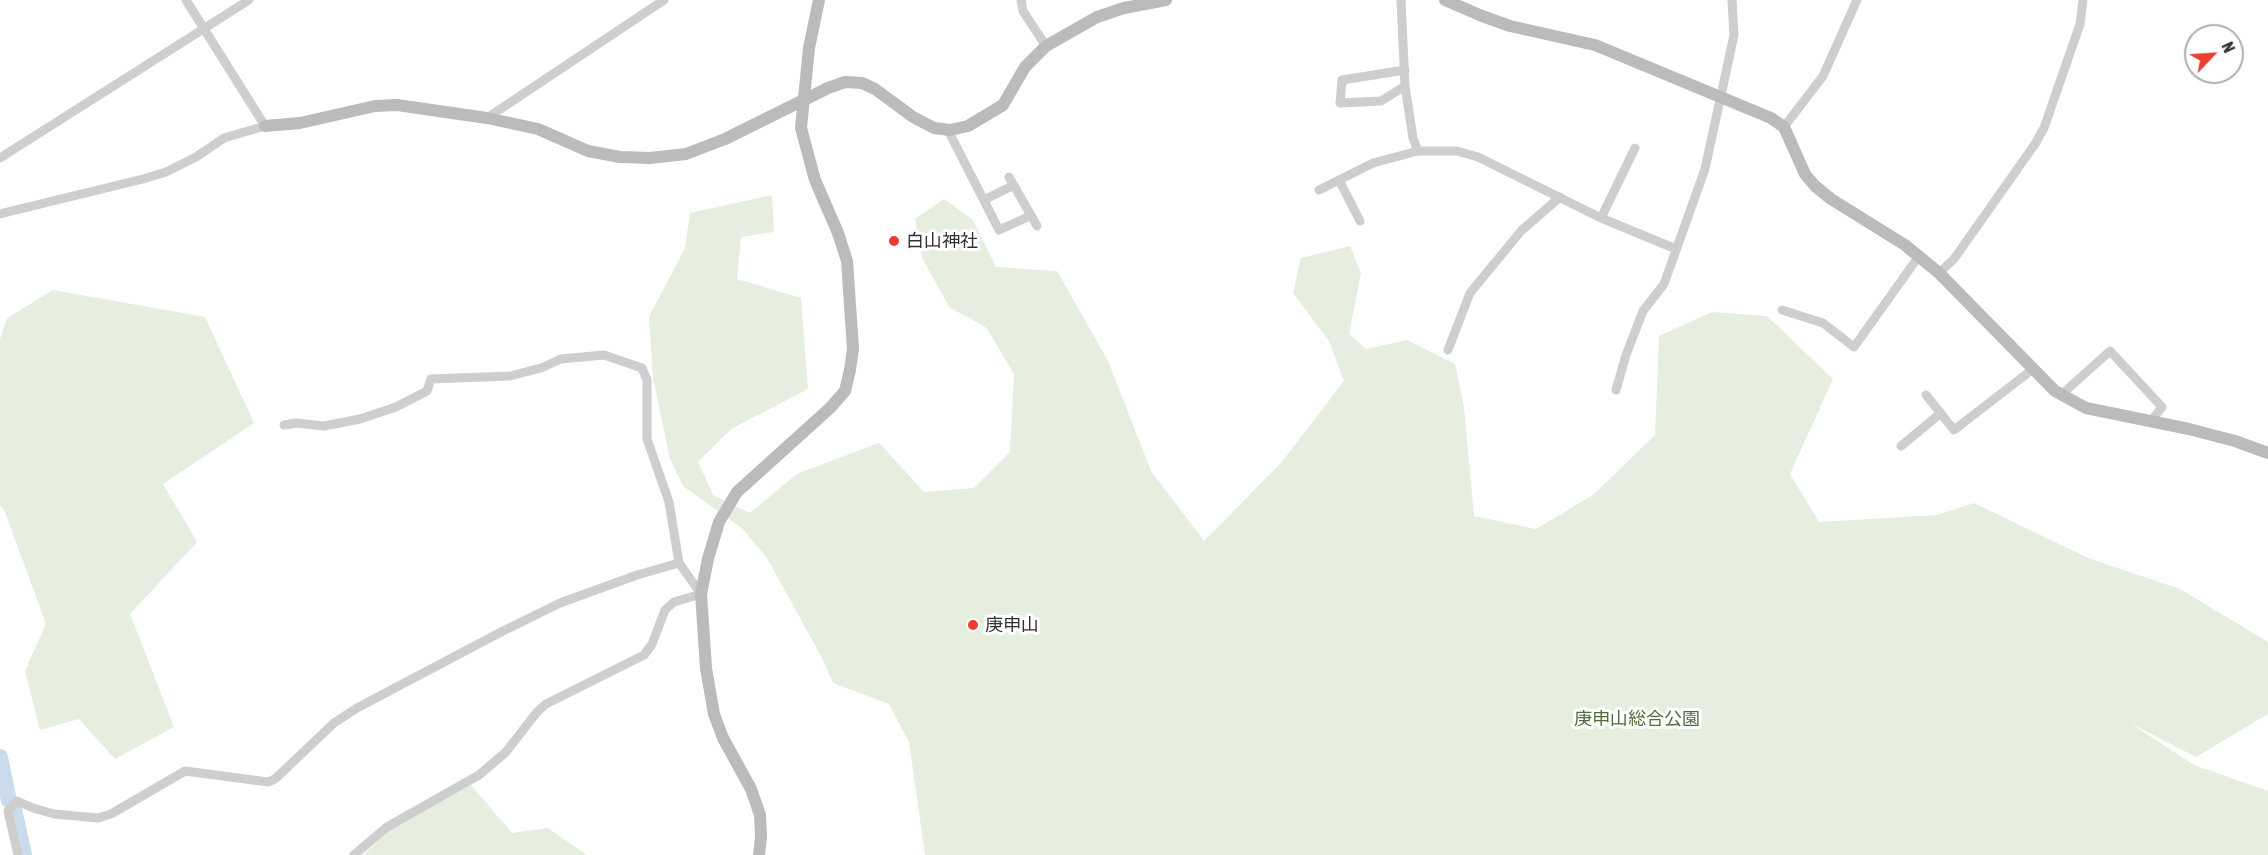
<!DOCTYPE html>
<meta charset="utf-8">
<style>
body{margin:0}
#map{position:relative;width:2268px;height:855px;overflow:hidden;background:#fff;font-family:"Asap Condensed",sans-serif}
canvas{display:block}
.north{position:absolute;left:2184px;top:24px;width:60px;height:60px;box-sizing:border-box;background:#fff;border:2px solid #adadad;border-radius:50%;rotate:65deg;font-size:16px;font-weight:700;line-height:24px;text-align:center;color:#313131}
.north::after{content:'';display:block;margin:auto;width:21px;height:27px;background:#eb3e30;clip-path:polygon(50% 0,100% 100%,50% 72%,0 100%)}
</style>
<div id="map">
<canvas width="2268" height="855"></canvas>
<div class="north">N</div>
</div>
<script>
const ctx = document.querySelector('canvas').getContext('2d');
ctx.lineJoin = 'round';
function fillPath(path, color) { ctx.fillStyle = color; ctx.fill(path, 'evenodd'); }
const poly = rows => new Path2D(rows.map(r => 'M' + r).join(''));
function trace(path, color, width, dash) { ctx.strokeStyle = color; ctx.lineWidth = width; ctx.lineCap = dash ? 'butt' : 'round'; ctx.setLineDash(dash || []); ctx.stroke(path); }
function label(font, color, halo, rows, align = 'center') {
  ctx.font = font + ' "Asap Condensed","Noto Sans JP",sans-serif'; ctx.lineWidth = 6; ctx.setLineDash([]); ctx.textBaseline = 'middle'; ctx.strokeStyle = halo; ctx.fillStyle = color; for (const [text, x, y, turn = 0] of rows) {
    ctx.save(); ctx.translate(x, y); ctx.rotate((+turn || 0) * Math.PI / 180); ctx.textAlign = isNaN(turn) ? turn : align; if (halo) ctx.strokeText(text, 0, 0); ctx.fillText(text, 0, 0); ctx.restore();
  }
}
fillPath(poly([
 [772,195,774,232,741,237,737,279,801,298,808,389,731,429,698,462,713,495,750,513,797,474,879,443,924,492,974,488,1010,452,1014,374,986,327,950,308,922,258,915,219,944,199,973,220,996,267,1057,271,1108,361,1151,471,1204,541,1281,463,1344,381,1329,341,1293,293,1301,258,1350,246,1361,273,1349,334,1366,349,1407,340,1455,364,1464,407,1474,516,1536,529,1593,495,1655,435,1659,336,1712,312,1767,316,1833,379,1790,474,1819,522,1937,515,1974,503,2088,558,2180,589,2268,642,2268,714,2196,757,2130,723,2194,765,2268,791,2268,855,925,855,909,742,889,704,833,683,821,656,767,558,743,529,683,486,670,459,653,378,649,317,685,248,690,213],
 [53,290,205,317,254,423,163,484,197,542,130,614,174,727,115,759,79,719,40,730,25,671,46,624,5,512,0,505,0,339,7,318],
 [471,785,512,833,548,828,587,855,363,855,391,829]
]), '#e5eedf');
trace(poly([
 [0,757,9,801],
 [14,809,24,855]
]), '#cbdbee', 16);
trace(poly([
 [1021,0,1023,11,1046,46],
 [1401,0,1405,86,1413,138,1418,151],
 [1405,70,1342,80,1340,103,1381,101,1405,86],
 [487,118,664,0],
 [1784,127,1823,76,1857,0],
 [950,130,951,136,999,230,1030,216],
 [0,158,249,0],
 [1009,177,1037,226],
 [1339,180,1360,221],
 [1319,190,1373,163,1418,151,1457,151,1478,157,1601,218,1676,249],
 [984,200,1012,186],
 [0,214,143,179,166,172,196,157,224,138,265,126,186,0],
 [1601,218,1635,148],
 [1939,273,1954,259,2035,144,2044,128,2080,24,2083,0],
 [1782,310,1823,323,1854,347,1919,256],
 [1448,350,1470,293,1521,231,1560,197],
 [1616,390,1626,355,1643,311,1664,284,1705,169,1734,35,1732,0],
 [1926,395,1954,430,2033,369],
 [2061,395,2110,351,2162,407,2151,421],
 [284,425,296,423,324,426,360,419,396,407,427,391,431,379,510,376,541,368,561,359,604,355,642,368,647,380,647,439,669,502,679,563,701,594,674,602,665,610,652,644,644,655,546,704,537,712,506,752,479,775,387,827,354,855],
 [1901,446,1941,413],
 [18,855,8,811,17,801,33,808,54,814,98,818,111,814,185,771,268,782,275,779,334,723,357,708,501,632,560,603,637,575,679,563]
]), '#cecece', 9);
trace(poly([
 [1445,0,1482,16,1510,26,1595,45,1771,118,1784,127,1805,174,1815,186,1831,199,1905,245,1939,273,2055,391,2086,408,2189,429,2235,441,2268,453],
 [265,126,300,123,375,106,397,105,487,118,538,129,588,151,620,157,650,158,686,154,725,139,828,88,845,82,862,83,875,89,913,117,934,128,950,130,968,126,1003,105,1025,67,1046,46,1097,17,1124,8,1166,0],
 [759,855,761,837,760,815,751,789,723,738,714,714,706,668,701,594,708,559,719,522,737,492,830,408,845,391,850,370,853,349,847,261,838,233,815,180,801,128,809,48,819,0]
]), '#bbb', 12);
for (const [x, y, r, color] of [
 [894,241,6,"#eb3e30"],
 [973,625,6,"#eb3e30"]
]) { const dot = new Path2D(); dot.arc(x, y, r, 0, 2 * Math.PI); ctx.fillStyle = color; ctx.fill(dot); trace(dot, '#fff', 2); }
label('18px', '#313131', '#fff', [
 ["白山神社",906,241],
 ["庚申山",985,625]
], 'left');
label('18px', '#4c6f3c', '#fff', [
 ["庚申山総合公園",1637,719]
]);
</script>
